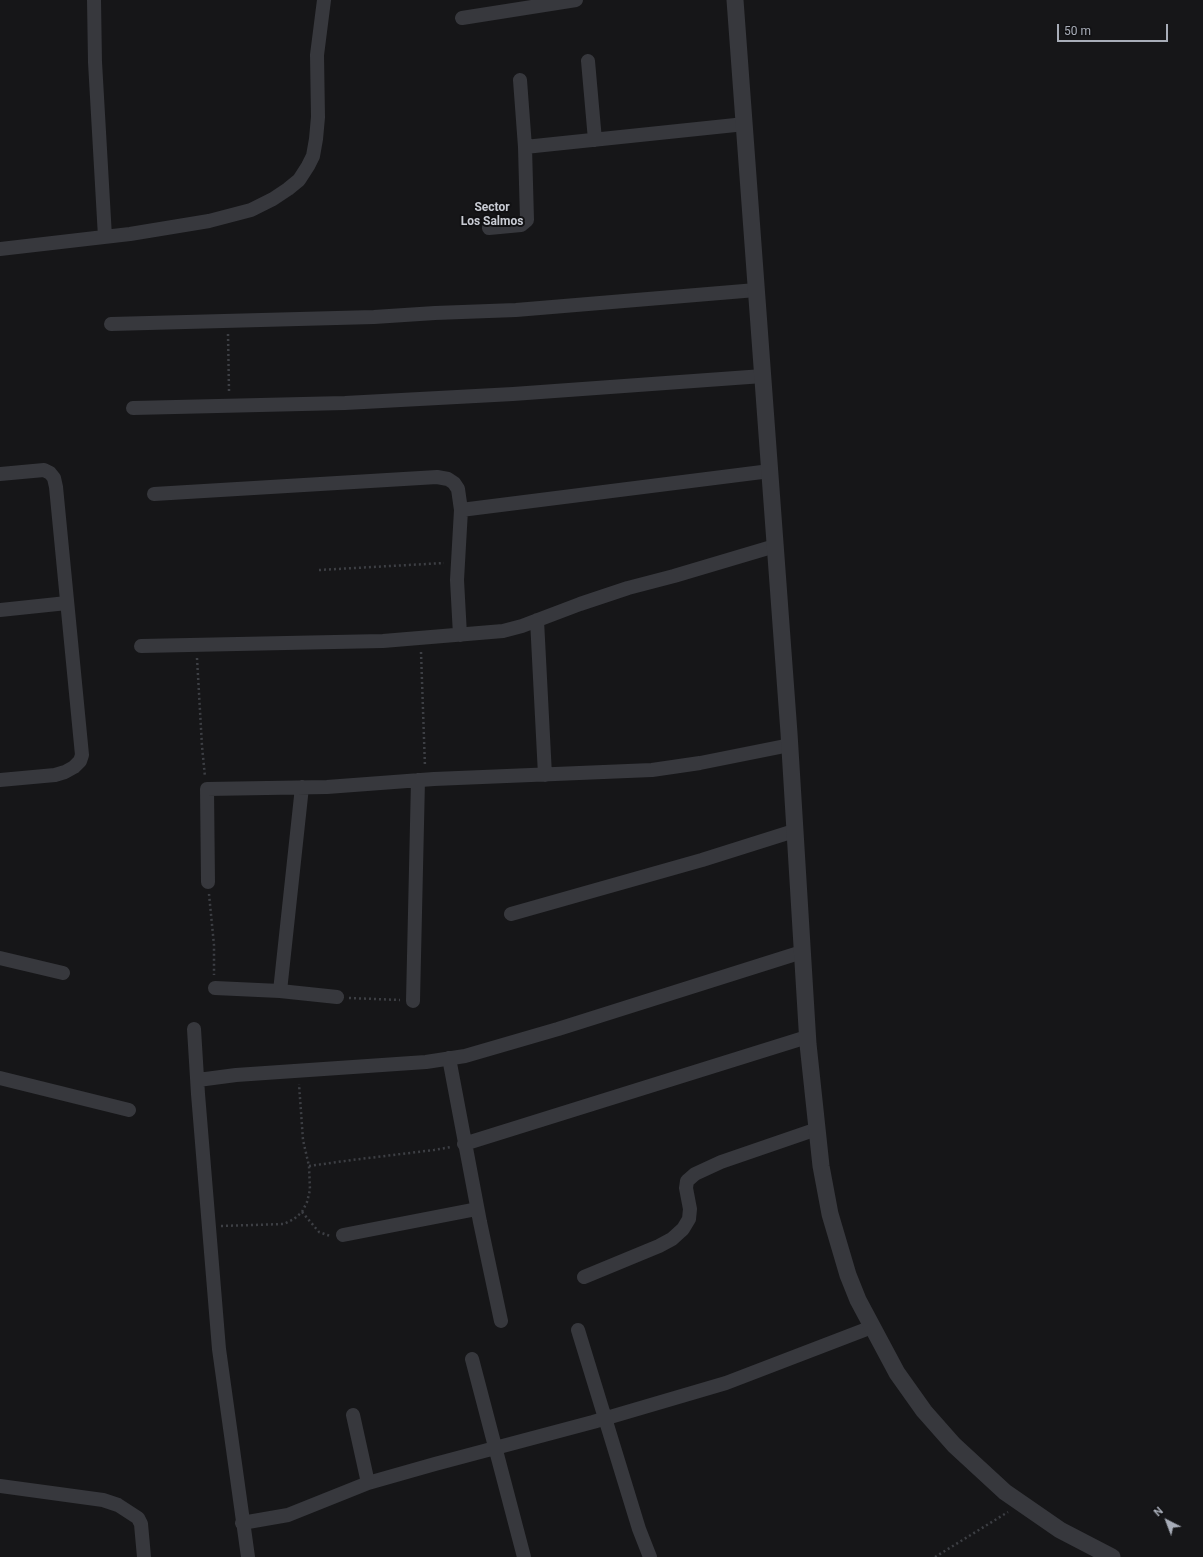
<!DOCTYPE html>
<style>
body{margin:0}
#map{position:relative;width:1203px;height:1557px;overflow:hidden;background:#161618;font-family:Roboto,sans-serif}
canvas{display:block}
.north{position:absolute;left:1147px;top:1501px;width:40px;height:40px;-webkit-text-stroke:3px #111113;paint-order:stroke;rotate:318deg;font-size:11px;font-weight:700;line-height:16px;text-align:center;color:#a8adb8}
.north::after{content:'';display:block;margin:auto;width:14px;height:18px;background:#a8adb8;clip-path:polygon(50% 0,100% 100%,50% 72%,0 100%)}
.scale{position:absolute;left:1057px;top:24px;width:111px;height:18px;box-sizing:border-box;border:2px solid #a8adb8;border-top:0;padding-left:5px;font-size:12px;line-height:14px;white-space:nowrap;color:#a8adb8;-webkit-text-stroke:3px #111113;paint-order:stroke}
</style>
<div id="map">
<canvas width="1203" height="1557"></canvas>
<div class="north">N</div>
<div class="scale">50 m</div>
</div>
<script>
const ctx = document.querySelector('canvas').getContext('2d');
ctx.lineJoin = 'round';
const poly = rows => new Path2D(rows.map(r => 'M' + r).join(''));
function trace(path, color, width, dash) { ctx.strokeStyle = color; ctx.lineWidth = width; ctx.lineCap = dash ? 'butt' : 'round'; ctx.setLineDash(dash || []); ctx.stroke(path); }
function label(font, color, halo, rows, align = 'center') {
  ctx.font = font + ' Roboto,sans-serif'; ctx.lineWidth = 4; ctx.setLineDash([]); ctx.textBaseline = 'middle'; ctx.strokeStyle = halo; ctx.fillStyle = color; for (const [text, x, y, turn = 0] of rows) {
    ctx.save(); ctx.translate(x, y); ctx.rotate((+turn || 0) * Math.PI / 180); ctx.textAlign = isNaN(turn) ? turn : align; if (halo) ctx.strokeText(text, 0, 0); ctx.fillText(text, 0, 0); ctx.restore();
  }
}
trace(poly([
 [228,334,229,391],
 [319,570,444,563],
 [421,652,425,767],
 [197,658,202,746,205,777],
 [209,894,214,945,214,975],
 [349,998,400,1000],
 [309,1166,352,1160,434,1150,451,1147],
 [302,1212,319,1232,330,1236],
 [221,1226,284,1224,294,1219,302,1212,307,1202,310,1190,309,1166,303,1140,299,1084],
 [935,1557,1008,1512]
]), '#3d3f44', 2.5, [2, 3]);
trace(poly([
 [94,0,95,62,105,237],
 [462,18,576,0],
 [588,61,595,140],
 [525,147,745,124],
 [489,228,521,225,527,220,525,147,520,80],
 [0,249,130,234,209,221,251,210,273,199,288,189,299,180,308,166,313,156,316,139,318,117,317,55,324,0],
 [111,324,374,317,435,313,516,310,756,290],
 [133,408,345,403,513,394,763,376],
 [0,474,44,470,50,473,54,478,56,487,82,755,80,761,74,767,65,772,55,775,0,780],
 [154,494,437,477,448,479,454,483,458,489,461,510,457,580,460,635],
 [461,510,770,471],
 [0,610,67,603],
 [537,620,545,775],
 [141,646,383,641,503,631,522,626,580,604,628,588,674,576,775,546],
 [208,882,207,789,327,787,434,779,652,770,700,763,790,745],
 [511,914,702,860,794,831],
 [0,958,63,973],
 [215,988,280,991,337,997],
 [280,991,302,787],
 [413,1001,418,780],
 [194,1029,198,1094,219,1349,248,1557],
 [449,1058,480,1222,501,1321],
 [0,1078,129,1110],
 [198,1080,236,1075,426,1062,465,1056,558,1029,802,952],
 [464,1144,807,1037],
 [343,1235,477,1209],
 [584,1277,659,1246,672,1239,683,1229,689,1219,690,1209,686,1188,687,1181,695,1174,721,1162,817,1129],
 [578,1330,639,1529,650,1557],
 [472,1359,524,1557],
 [353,1415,368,1483],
 [0,1486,103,1500,118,1505,138,1518,141,1524,144,1557],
 [242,1523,288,1515,368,1483,435,1464,593,1422,726,1383,872,1327]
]), '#37383d', 14);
trace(poly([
 [735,0,789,733,808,1044,821,1166,830,1214,848,1275,858,1300,897,1373,924,1411,954,1445,1005,1492,1060,1530,1112,1557]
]), '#37383d', 17);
label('bold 12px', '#c9ccd4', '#111113', [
 ["Sector",492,208],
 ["Los Salmos",492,222]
]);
</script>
